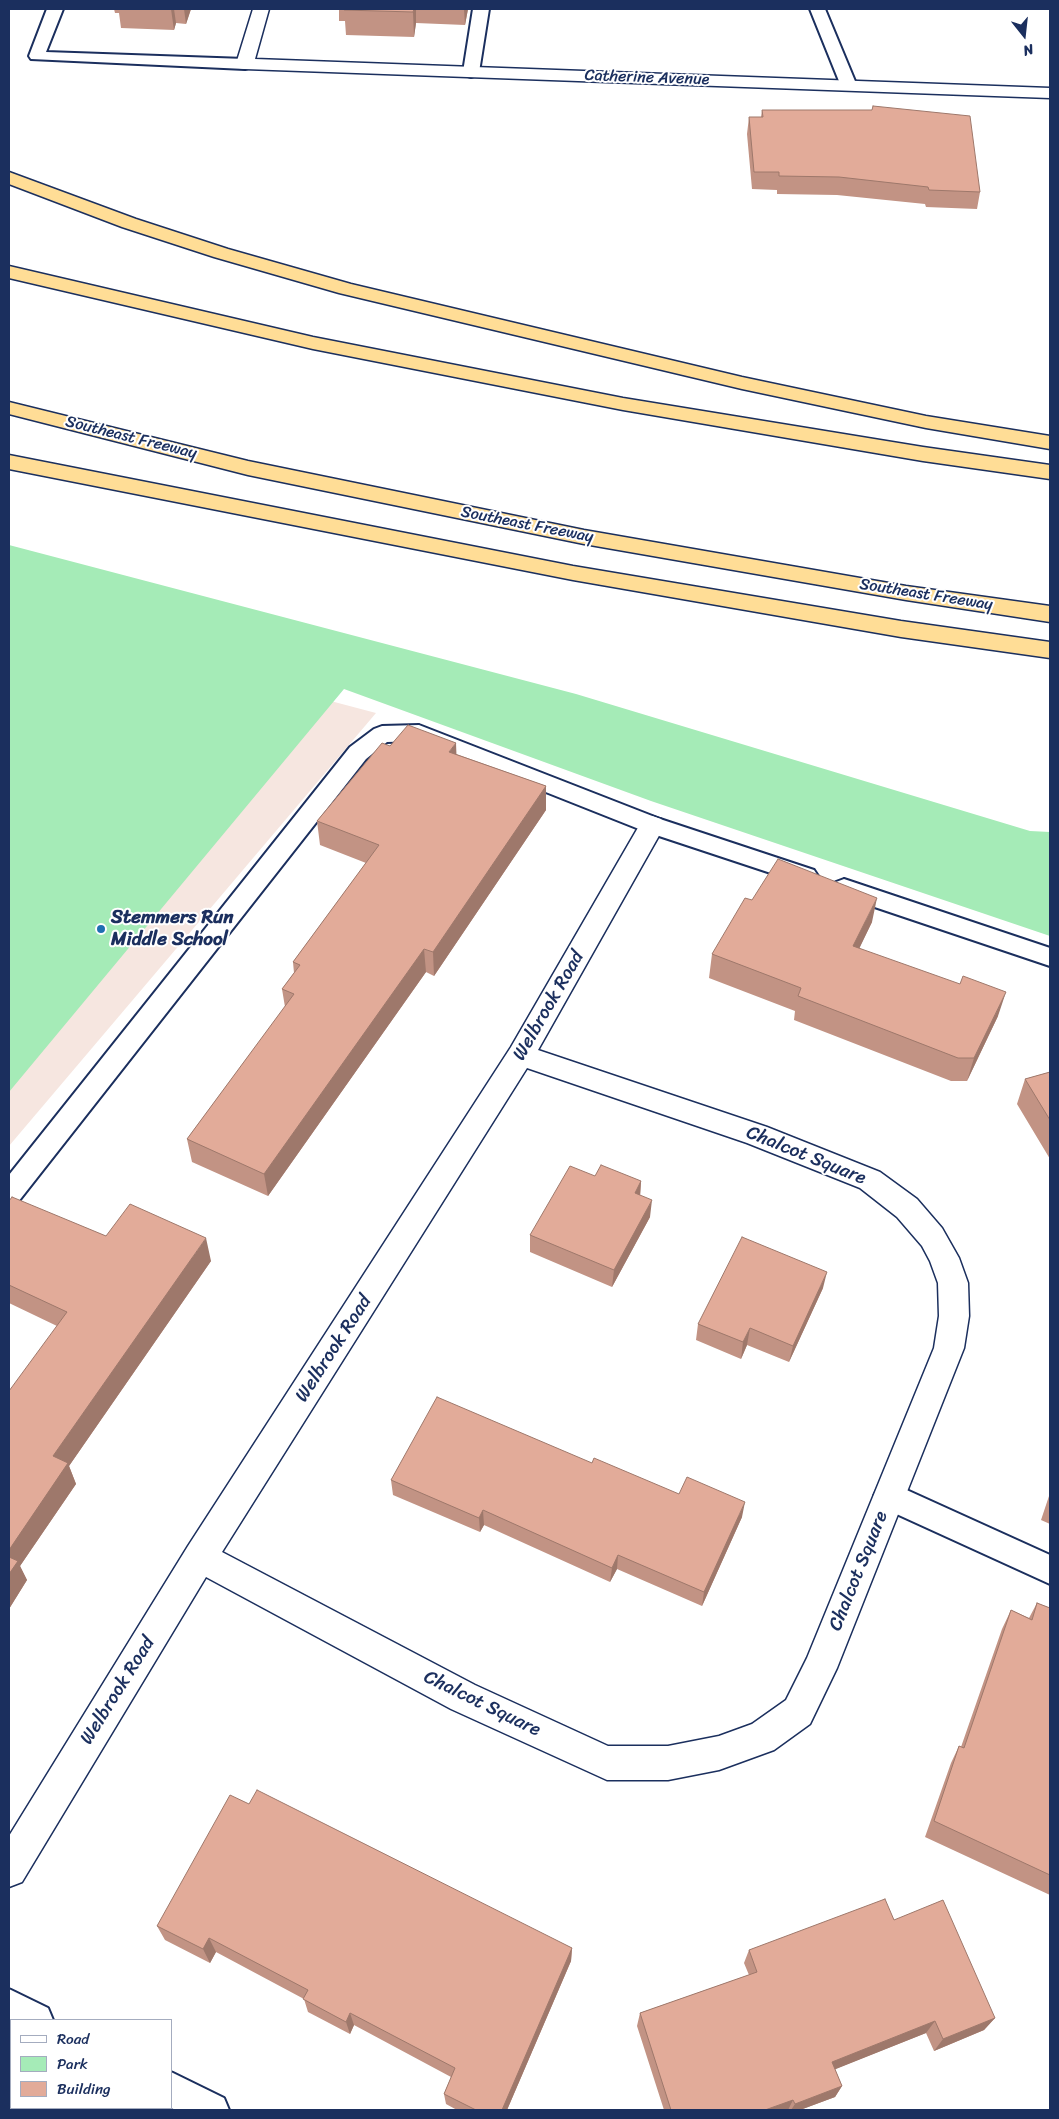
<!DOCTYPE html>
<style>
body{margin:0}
#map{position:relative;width:1059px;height:2119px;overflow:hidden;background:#fff;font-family:Sriracha,sans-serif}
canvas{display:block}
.frame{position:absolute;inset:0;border:10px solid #1b2f5e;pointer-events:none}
.legend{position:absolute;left:10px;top:2019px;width:162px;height:90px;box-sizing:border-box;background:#fff;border:1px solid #a4acbf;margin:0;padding:6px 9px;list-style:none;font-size:15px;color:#1b2f5e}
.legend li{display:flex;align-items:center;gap:10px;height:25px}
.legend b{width:25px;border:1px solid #a4acbf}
.north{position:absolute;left:999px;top:10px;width:50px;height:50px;-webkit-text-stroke:4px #fff;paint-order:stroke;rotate:164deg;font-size:14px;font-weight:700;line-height:20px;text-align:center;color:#1b2f5e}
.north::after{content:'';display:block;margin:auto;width:18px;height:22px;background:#1b2f5e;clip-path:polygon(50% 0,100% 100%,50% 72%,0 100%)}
</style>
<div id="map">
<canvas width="1059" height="2119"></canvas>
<div class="frame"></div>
<ul class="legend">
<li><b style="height:6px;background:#fff"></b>Road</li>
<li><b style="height:14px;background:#a5ebb7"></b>Park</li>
<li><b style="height:14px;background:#e2ab99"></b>Building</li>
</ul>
<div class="north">N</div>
</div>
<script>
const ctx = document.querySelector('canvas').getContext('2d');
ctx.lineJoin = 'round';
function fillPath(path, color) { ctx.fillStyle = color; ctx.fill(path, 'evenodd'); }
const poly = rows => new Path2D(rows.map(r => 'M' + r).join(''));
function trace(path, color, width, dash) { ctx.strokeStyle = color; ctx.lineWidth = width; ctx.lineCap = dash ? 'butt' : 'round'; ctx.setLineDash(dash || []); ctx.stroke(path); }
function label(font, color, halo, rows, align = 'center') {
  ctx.font = font + ' Sriracha,sans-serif'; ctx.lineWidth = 4; ctx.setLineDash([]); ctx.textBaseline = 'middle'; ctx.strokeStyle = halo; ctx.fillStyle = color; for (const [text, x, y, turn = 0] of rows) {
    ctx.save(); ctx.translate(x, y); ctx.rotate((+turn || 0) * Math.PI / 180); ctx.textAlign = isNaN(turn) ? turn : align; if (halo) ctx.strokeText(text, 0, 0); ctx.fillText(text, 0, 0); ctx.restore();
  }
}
fillPath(poly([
 [9,616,376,713,9,1146]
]), '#f6e6e0');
fillPath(poly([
 [9,545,576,694,1030,831,1050,832,1050,936,651,801,344,689,9,1092]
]), '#a5ebb7');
const lane = poly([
 [47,9,63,9,46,52,245,59,251,61,253,64,251,67,245,69,31,59,29,56,47,9],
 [473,9,489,9,479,72,477,75,471,77,465,75,463,72,473,9],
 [810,9,825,9,857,86,855,89,843,89,841,86,810,9],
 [419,725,660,819,814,870,818,876,814,882,806,885,798,882,644,831,417,741,387,742,366,759,18,1202,9,1205,9,1175,350,747,374,729,382,726,419,725],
 [844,879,1050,948,1050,966,836,894,832,888,836,882,844,879],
 [889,1482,1050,1555,1050,1584,879,1506,874,1496,879,1486,889,1482],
 [9,1989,48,2008,53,2020,11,2020,11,2025,9,2024,9,1989],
 [171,2072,224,2098,229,2110,176,2110,171,2108,171,2072]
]);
const street = poly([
 [253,9,269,9,255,59,1050,88,1050,98,245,69,239,68,236,64,253,9],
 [652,816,661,819,665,825,538,1050,767,1127,880,1172,917,1199,942,1228,959,1258,968,1283,969,1316,964,1348,837,1668,810,1724,774,1750,719,1770,668,1780,607,1780,451,1709,206,1577,22,1882,9,1887,9,1836,188,1546,511,1047,643,819,652,816],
 [527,1068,747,1143,860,1188,897,1217,922,1246,930,1261,938,1283,939,1316,934,1348,807,1658,786,1700,752,1724,719,1736,668,1746,608,1746,475,1685,222,1552,527,1068]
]);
const highway = poly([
 [9,172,136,219,228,249,351,284,742,377,926,416,1050,436,1050,449,926,428,742,389,339,293,214,257,122,227,9,184,9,172],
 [9,266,313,337,623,398,923,447,1050,465,1050,479,923,461,623,410,313,349,9,278,9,266],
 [9,402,248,461,584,530,906,586,1050,606,1050,622,906,600,584,544,248,475,9,414,9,402],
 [9,455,573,566,901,621,1050,642,1050,658,901,637,573,580,9,469,9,455]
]);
trace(lane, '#1b2f5e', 4);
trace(street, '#1b2f5e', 3);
trace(highway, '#1b2f5e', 3);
fillPath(lane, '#fff');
fillPath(street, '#fff');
fillPath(highway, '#ffdd96');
fillPath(poly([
 [114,9,191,9,186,24,176,23,174,30,121,28,119,13,115,13],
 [339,9,468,9,465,25,416,23,414,37,346,35,345,21,339,21],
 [762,110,980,192,977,209,926,207,925,204,837,195,777,194,777,190,752,189,747,134,749,117,761,117],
 [390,746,456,754,546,786,546,810,434,976,426,972,268,1196,192,1162,187,1139,285,1007,282,989,294,973,293,962,366,863,320,845,317,821],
 [752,900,872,922,859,948,998,1016,967,1081,951,1081,794,1020,795,1011,709,978,712,954],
 [1050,1072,1050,1159,1017,1104,1025,1079],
 [595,1176,641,1181,640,1195,650,1217,612,1287,530,1252,530,1235],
 [9,1201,106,1236,211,1261,69,1466,76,1484,20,1566,27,1580,9,1609,57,1326,9,1303],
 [823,1288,789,1362,747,1345,741,1359,696,1340,698,1324],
 [391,1480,679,1494,742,1517,702,1606,617,1569,610,1582,484,1525,480,1532,393,1495],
 [1050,1493,1050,1524,1041,1520],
 [1037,1603,1050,1608,1050,1895,925,1837,951,1763,959,1746,961,1747,1002,1629,1011,1610,1029,1618],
 [249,1804,572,1948,571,1961,507,2110,457,2110,446,2104,444,2094,451,2077,354,2025,350,2034,308,2012,304,1999,216,1952,210,1963,165,1940,157,1926],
 [894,1920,995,2018,984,2030,934,2051,926,2033,835,2069,842,2086,835,2097,800,2110,664,2110,637,2026,640,2013,749,1975,744,1963,749,1950]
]), '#c29384');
fillPath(poly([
 [171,9,174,9,176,23,174,30],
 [184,9,191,9,186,24],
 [414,9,416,9,416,23,414,37,413,12],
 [464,9,468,9,465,25],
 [456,743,457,768,449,752],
 [546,786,546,810,434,976,433,952],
 [877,898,872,922,849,970,853,946],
 [424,949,426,972,268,1196,264,1174],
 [1006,992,998,1016,967,1081,974,1058],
 [641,1181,640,1198,635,1193],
 [652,1200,650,1217,612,1287,614,1270],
 [206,1238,211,1261,69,1466,76,1484,20,1566,27,1580,9,1609,9,1550,53,1456],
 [827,1272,823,1288,789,1362,793,1346],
 [750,1328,747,1345,741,1359,743,1342],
 [745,1502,742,1517,702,1606,704,1592],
 [483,1510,484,1525,480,1532,479,1518],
 [618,1555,617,1569,610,1582,612,1568],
 [209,1938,216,1952,210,1963,203,1949],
 [572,1948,571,1961,507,2110,502,2110],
 [350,2013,354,2025,350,2034,346,2022],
 [995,2018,984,2030,934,2051,943,2039],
 [935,2021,926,2033,826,2073,832,2062],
 [842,2086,835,2097,800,2110,791,2110,795,2104],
 [793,2100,788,2110,765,2110]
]), '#9e786b');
const building = poly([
 [344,9,414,9,413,12,344,10,344,9],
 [873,106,970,116,980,192,929,190,928,187,839,177,779,176,779,172,754,172,749,117,763,117,762,110,872,110,873,106],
 [408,725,456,743,449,752,546,786,433,952,424,949,264,1174,187,1139,294,994,282,989,300,965,293,962,379,845,317,821,382,743,390,746,408,725],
 [778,859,877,898,853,946,960,984,963,976,1006,992,974,1058,958,1058,798,996,801,988,712,954,745,898,752,900,778,859],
 [1050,1072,1050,1120,1025,1079,1050,1072],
 [601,1165,641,1181,635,1193,652,1200,614,1270,530,1235,570,1166,595,1176,601,1165],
 [12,1197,106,1236,130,1204,206,1238,53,1456,68,1463,9,1550,9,1391,67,1312,9,1285,9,1201,12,1197],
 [742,1237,827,1272,793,1346,750,1328,743,1342,698,1324,742,1237],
 [437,1397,592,1463,594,1458,679,1494,687,1477,745,1502,704,1592,618,1555,612,1568,483,1510,479,1518,391,1480,437,1397],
 [9,1557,18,1561,9,1574,9,1557],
 [1037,1603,1050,1608,1050,1875,934,1821,959,1746,964,1748,1011,1610,1032,1620,1037,1603],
 [257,1790,572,1948,502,2110,476,2110,444,2094,455,2068,350,2013,346,2022,303,1999,308,1990,209,1938,203,1949,157,1926,230,1795,249,1804,257,1790],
 [885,1899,894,1920,943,1900,995,2018,943,2039,935,2021,832,2062,842,2086,795,2104,793,2100,765,2110,671,2110,640,2013,757,1972,749,1950,885,1899],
 [49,2108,53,2108,57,2110,47,2110,49,2108]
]);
fillPath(building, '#e2ab99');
trace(building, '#9e786b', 1);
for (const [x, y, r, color] of [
 [101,929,5,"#1f6fb2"]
]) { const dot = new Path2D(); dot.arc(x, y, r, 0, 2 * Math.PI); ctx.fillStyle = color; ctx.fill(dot); trace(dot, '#fff', 2); }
label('16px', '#1b2f5e', '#fff', [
 ["Catherine Avenue",647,78,2],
 ["Southeast Freeway",131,438,14],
 ["Southeast Freeway",527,525,11],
 ["Southeast Freeway",926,595,9]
]);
label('bold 19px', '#1b2f5e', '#fff', [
 ["Stemmers Run",111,918],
 ["Middle School",111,940]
], 'left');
label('19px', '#1b2f5e', '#fff', [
 ["Welbrook Road",549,1006,-60],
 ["Chalcot Square",806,1156,22],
 ["Welbrook Road",334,1349,-57],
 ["Chalcot Square",859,1571,-68],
 ["Welbrook Road",118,1691,-58],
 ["Chalcot Square",482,1704,26]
]);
</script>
